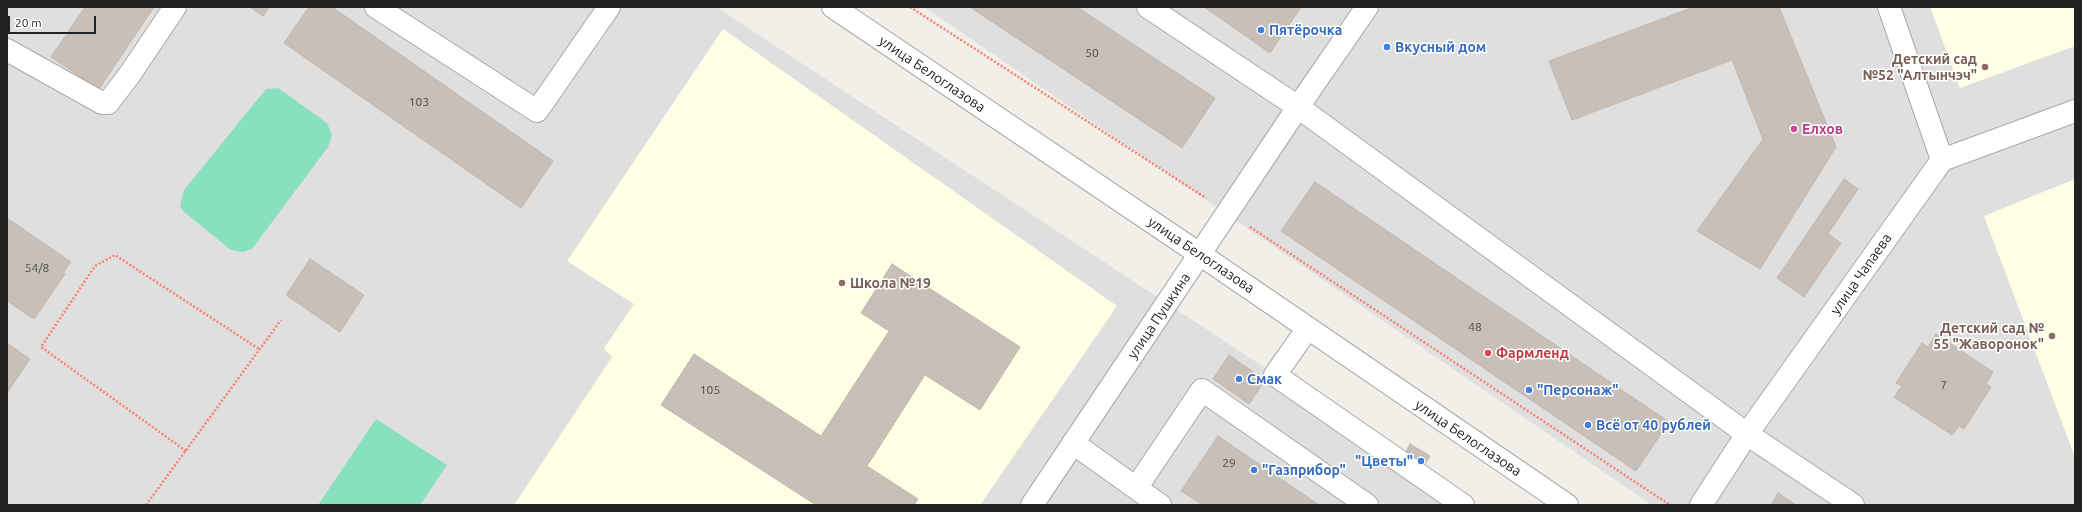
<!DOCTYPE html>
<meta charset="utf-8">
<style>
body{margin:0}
#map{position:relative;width:2082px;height:512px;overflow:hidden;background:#f2efe9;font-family:Ubuntu,sans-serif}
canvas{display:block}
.frame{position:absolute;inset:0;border:8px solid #222;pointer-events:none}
.scale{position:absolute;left:8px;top:16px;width:88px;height:18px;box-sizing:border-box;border:2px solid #222;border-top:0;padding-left:5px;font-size:12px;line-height:14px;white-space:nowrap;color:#222;-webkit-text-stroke:3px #fff;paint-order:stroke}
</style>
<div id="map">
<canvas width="2082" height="512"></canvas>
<div class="frame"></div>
<div class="scale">20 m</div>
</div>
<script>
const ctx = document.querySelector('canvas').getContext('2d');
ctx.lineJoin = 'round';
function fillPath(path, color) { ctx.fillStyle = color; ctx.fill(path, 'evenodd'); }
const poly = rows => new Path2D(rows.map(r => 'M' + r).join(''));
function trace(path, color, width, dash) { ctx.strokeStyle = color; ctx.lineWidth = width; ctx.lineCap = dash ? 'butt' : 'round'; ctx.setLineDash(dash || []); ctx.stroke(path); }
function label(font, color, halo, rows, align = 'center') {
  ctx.font = font + ' Ubuntu,sans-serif'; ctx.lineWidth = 3; ctx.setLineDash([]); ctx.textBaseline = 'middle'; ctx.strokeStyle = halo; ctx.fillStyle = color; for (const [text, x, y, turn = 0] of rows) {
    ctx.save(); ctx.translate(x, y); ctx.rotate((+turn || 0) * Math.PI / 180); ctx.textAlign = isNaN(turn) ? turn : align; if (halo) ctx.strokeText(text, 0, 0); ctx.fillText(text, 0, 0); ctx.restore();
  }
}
fillPath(poly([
 [7,7,716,7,1474,505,7,505],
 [924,7,2075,7,2075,505,1652,505]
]), '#e0dfdf');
fillPath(poly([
 [1930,7,2075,7,2075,46,1960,88],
 [723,29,1117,306,980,505,514,505,612,357,604,348,634,304,567,261],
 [2075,179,2075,457,1984,216]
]), '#ffffe5');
fillPath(poly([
 [278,88,327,123,332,135,328,147,252,249,243,252,231,250,184,212,180,206,184,190,266,89],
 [376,419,447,465,420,505,318,505]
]), '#88e0be');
const building = poly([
 [85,7,154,7,99,89,51,57,85,7],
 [250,7,269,7,263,16,250,7],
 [309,7,332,7,553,161,521,208,284,43,309,7],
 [970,7,1077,7,1215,98,1182,148,970,7],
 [1204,7,1301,7,1270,53,1204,7],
 [1694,7,1779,7,1836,147,1760,269,1697,231,1763,139,1732,60,1572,120,1549,61,1694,7],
 [1844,179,1858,189,1828,234,1841,243,1804,297,1777,278,1844,179],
 [1315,182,1669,422,1636,471,1281,231,1315,182],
 [7,218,71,262,63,273,65,274,34,319,7,301,7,218],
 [310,259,364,295,340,332,286,295,310,259],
 [892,264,1020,347,980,410,925,375,867,466,918,499,914,505,816,505,661,405,694,354,821,436,889,331,861,313,892,264],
 [1936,334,1993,372,1986,384,1991,387,1964,429,1959,426,1952,435,1894,397,1902,386,1896,383,1922,343,1928,347,1936,334],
 [7,343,30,359,7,393,7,343],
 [1229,355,1265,380,1249,404,1213,379,1229,355],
 [1218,436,1319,505,1203,505,1181,491,1218,436],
 [1410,444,1430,456,1422,469,1403,457,1410,444],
 [1778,493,1796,505,1771,505,1778,493]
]);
fillPath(building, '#c7bfb8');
trace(building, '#c4b6ab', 1);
const minor = poly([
 [376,7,537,111,609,7],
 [833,7,1201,255,1567,505],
 [1148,7,1298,107,1747,434,1853,505],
 [1889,7,1942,160],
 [7,50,102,103,108,103,130,74,175,7],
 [1308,328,1275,375,1463,505],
 [1073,443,1136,488],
 [1032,505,1298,107,1367,7],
 [1160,505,1136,488,1202,390,1367,505],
 [1701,505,1747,434,1942,160,2075,111]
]);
trace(minor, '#a9a9a9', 24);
trace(poly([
 [910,7,1206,198],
 [1250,227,1670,505],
 [186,451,41,347,95,266,115,255,259,349],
 [146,505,281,320]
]), '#fa8072', 2.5, [2, 2]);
trace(minor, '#fff', 22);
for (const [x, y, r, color] of [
 [1261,30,4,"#3f7fe0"],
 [1387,47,4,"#3f7fe0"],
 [1985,67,4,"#8d6e63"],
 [1794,129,4,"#d1479c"],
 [842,283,4,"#8d6e63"],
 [2052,336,4,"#8d6e63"],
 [1488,353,4,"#e0444e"],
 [1239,379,4,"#3f7fe0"],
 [1529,390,4,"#3f7fe0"],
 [1588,425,4,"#3f7fe0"],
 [1421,461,4,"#3f7fe0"],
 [1254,470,4,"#3f7fe0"]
]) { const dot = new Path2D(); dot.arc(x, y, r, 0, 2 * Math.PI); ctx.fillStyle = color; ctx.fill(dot); trace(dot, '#fff', 1.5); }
label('12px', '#4b4948', null, [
 ["50",1092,53],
 ["103",419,102],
 ["54/8",37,268],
 ["48",1475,327],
 ["7",1944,385],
 ["105",710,390],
 ["29",1229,463]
]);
label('bold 14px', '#366cbe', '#fff', [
 ["Пятёрочка",1269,30],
 ["Вкусный дом",1395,47],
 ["Смак",1247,379],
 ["\"Персонаж\"",1537,390],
 ["Всё от 40 рублей",1596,425],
 ["\"Цветы\"",1413,461,"right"],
 ["\"Газприбор\"",1262,470]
], 'left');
label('bold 14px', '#785e54', '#fff', [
 ["Детский сад",1977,59],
 ["№52 \"Алтынчэч\"",1977,75],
 ["Школа №19",850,283,"left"],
 ["Детский сад №",2044,328],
 ["55 \"Жаворонок\"",2044,344]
], 'right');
label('14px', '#222', '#fff', [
 ["улица Белоглазова",932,74,34],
 ["улица Белоглазова",1201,255,34],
 ["улица Чапаева",1861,274,-55],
 ["улица Пушкина",1159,316,-56],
 ["улица Белоглазова",1468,438,34]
]);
label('bold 14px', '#b23c85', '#fff', [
 ["Елхов",1802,129]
], 'left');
label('bold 14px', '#be3a42', '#fff', [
 ["Фармленд",1496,353]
], 'left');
</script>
